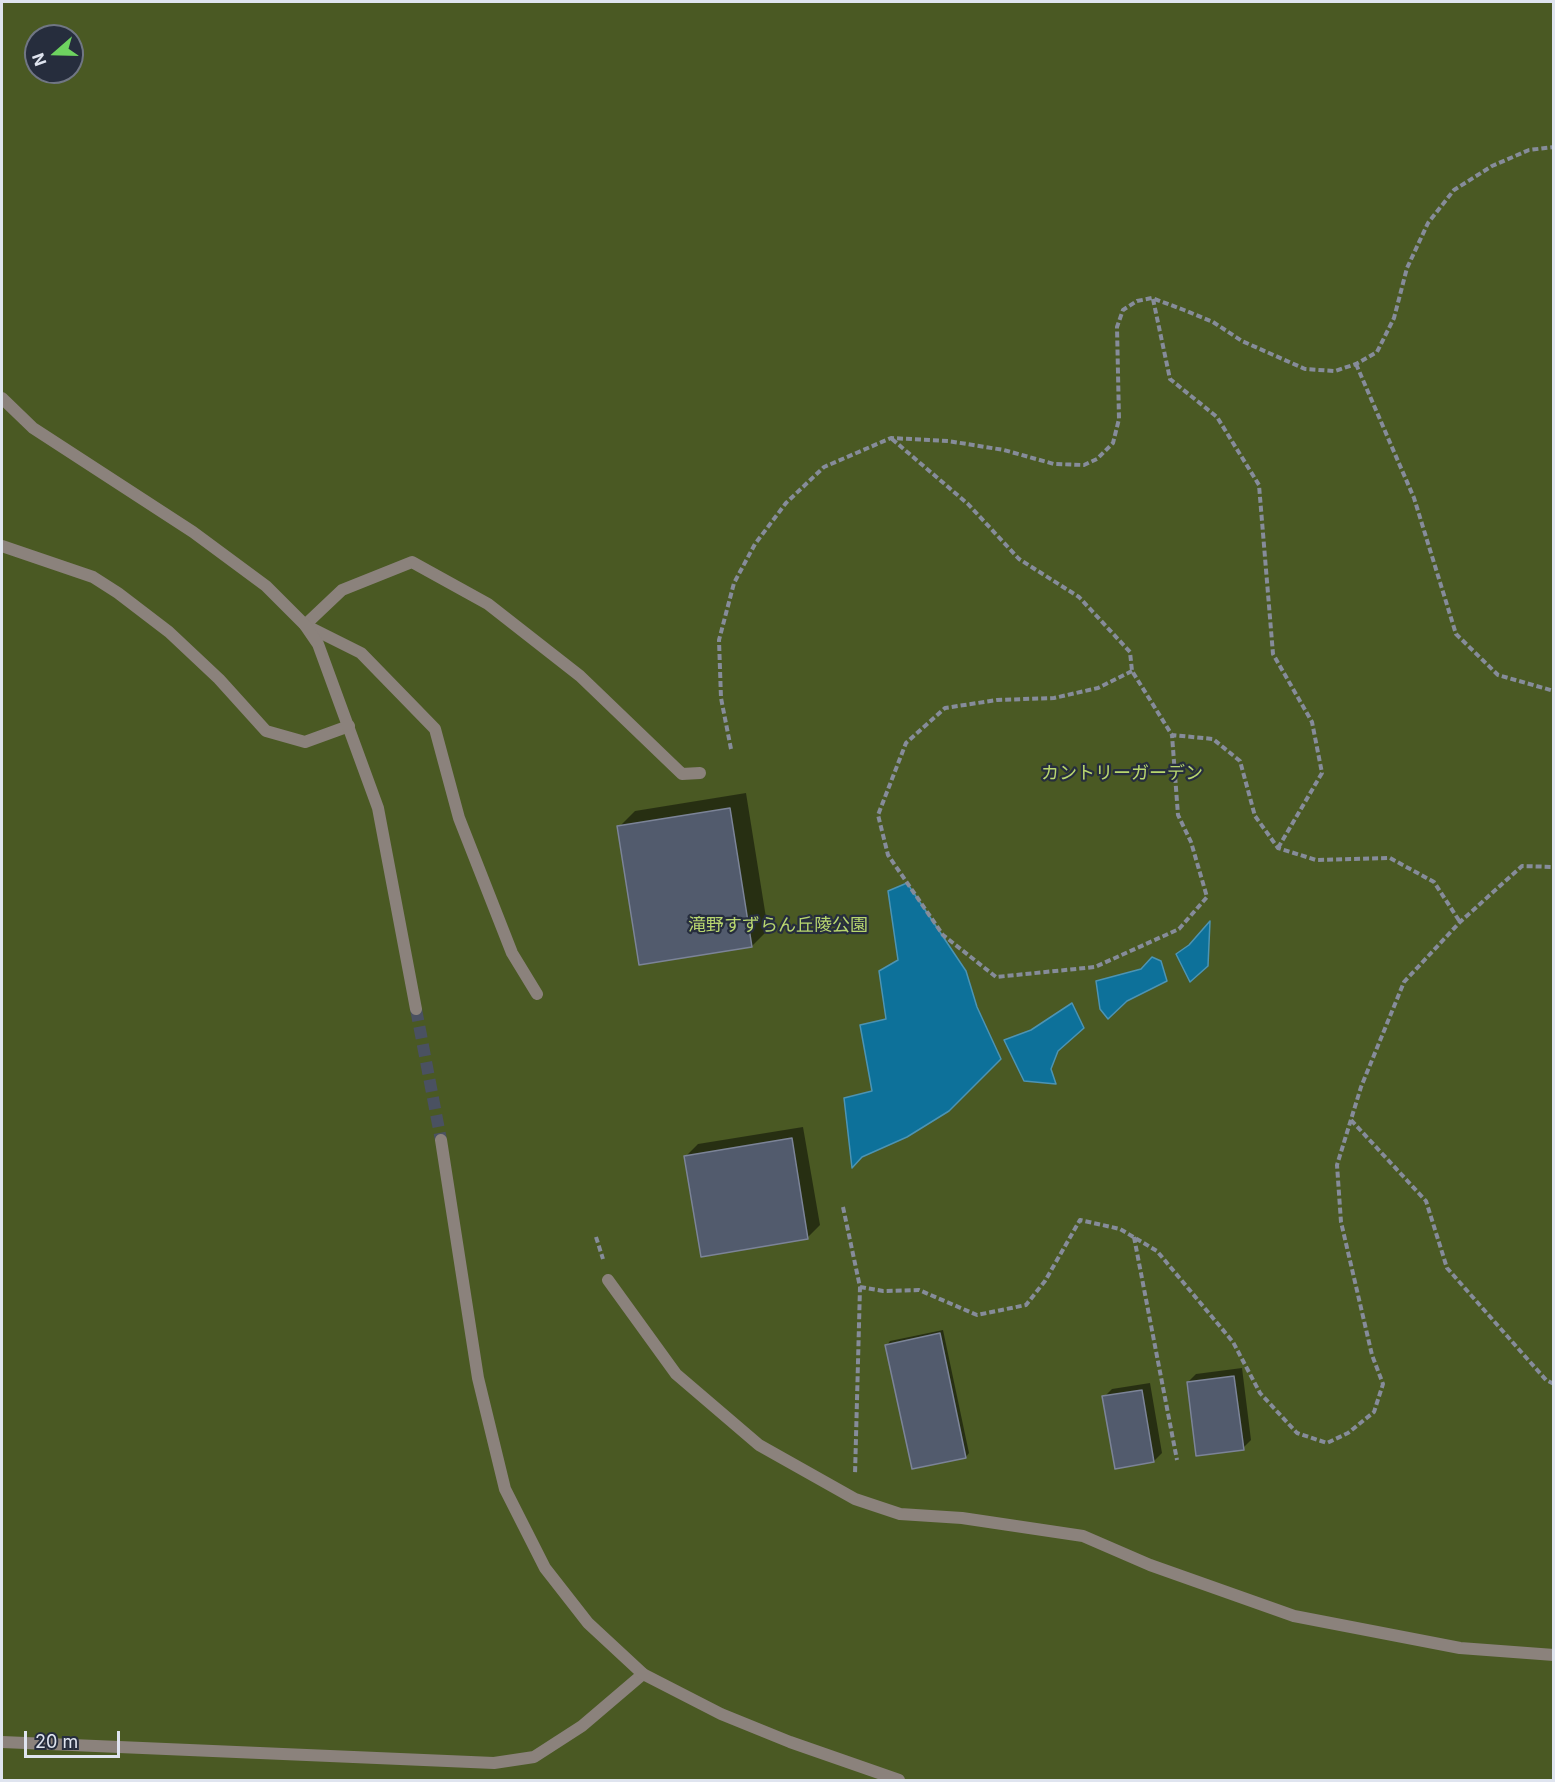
<!DOCTYPE html>
<meta charset="utf-8">
<style>
body{margin:0}
#map{position:relative;width:1555px;height:1782px;overflow:hidden;background:#303748;font-family:Inter,sans-serif}
canvas{display:block}
.frame{position:absolute;inset:0;border:3px solid #dfe4ef;pointer-events:none}
.north{position:absolute;left:24px;top:24px;width:60px;height:60px;box-sizing:border-box;background:#262d3d;border:2px solid #707684;border-radius:50%;rotate:250deg;font-size:16px;font-weight:700;line-height:24px;text-align:center;color:#dfe4ef}
.north::after{content:'';display:block;margin:auto;width:21px;height:27px;background:#6ed360;clip-path:polygon(50% 0,100% 100%,50% 72%,0 100%)}
.scale{position:absolute;left:24px;top:1731px;width:96px;height:27px;box-sizing:border-box;border:3px solid #dfe4ef;border-top:0;padding-left:8px;font-size:18px;line-height:21px;white-space:nowrap;color:#dfe4ef;-webkit-text-stroke:4px #262d3d;paint-order:stroke}
</style>
<div id="map">
<canvas width="1555" height="1782"></canvas>
<div class="frame"></div>
<div class="north">N</div>
<div class="scale">20 m</div>
</div>
<script>
const ctx = document.querySelector('canvas').getContext('2d');
ctx.lineJoin = 'round';
function fillPath(path, color) { ctx.fillStyle = color; ctx.fill(path, 'evenodd'); }
const poly = rows => new Path2D(rows.map(r => 'M' + r).join(''));
function trace(path, color, width, dash) { ctx.strokeStyle = color; ctx.lineWidth = width; ctx.lineCap = dash ? 'butt' : 'round'; ctx.setLineDash(dash || []); ctx.stroke(path); }
function label(font, color, halo, rows, align = 'center') {
  ctx.font = font + ' Inter,"Noto Sans JP",sans-serif'; ctx.lineWidth = 4.5; ctx.setLineDash([]); ctx.textBaseline = 'middle'; ctx.strokeStyle = halo; ctx.fillStyle = color; for (const [text, x, y, turn = 0] of rows) {
    ctx.save(); ctx.translate(x, y); ctx.rotate((+turn || 0) * Math.PI / 180); ctx.textAlign = isNaN(turn) ? turn : align; if (halo) ctx.strokeText(text, 0, 0); ctx.fillText(text, 0, 0); ctx.restore();
  }
}
fillPath(poly([
 [2,2,1553,2,1553,1780,2,1780],
 [36,36,72,36,72,72,36,72]
]), '#4a5923');
const water = poly([
 [907,883,966,971,977,1007,1001,1059,949,1111,907,1137,862,1157,852,1168,844,1098,872,1091,860,1025,886,1019,879,971,898,960,888,891,907,883],
 [1210,921,1208,966,1190,982,1176,954,1189,945,1210,921],
 [1152,957,1161,961,1167,981,1127,1001,1108,1019,1100,1009,1096,981,1141,969,1152,957],
 [1072,1003,1084,1028,1058,1051,1051,1069,1056,1084,1024,1081,1004,1040,1031,1030,1072,1003]
]);
fillPath(water, '#0d719a');
trace(water, '#4c94b4', 1.5);
fillPath(poly([
 [746,793,768,930,752,946,619,827,635,811],
 [803,1127,820,1225,808,1237,686,1156,698,1144],
 [943,1330,969,1453,966,1457,887,1345,890,1341],
 [1242,1368,1251,1440,1243,1448,1188,1382,1196,1374],
 [1150,1383,1162,1453,1154,1461,1104,1397,1112,1389]
]), '#0007');
const building = poly([
 [730,808,752,947,639,965,617,826,730,808],
 [792,1138,808,1239,701,1257,684,1156,792,1138],
 [940,1333,966,1458,912,1469,885,1345,940,1333],
 [1234,1376,1244,1450,1196,1456,1187,1382,1234,1376],
 [1142,1390,1154,1462,1115,1469,1102,1396,1142,1390]
]);
fillPath(building, '#525b6d');
trace(building, '#7c8498', 1.5);
trace(poly([
 [416,1009,441,1140]
]), '#4a5161', 12, [12, 6]);
trace(poly([
 [1153,299,1170,379,1217,417,1259,485,1273,654,1312,722,1322,773,1278,848],
 [1356,364,1414,498,1456,634,1498,675,1554,691],
 [892,439,968,504,1019,559,1079,597,1130,652,1132,671,1172,735,1213,739,1240,761,1255,816,1278,848,1316,860,1390,858,1434,882,1460,922],
 [1132,671,1098,688,1054,698,997,700,945,708,906,743,878,815,888,855,943,935,996,977,1095,967,1179,929,1207,897,1191,842,1178,815,1172,735],
 [731,749,721,698,719,640,734,583,755,544,786,503,824,467,891,438,948,441,1004,450,1054,464,1084,465,1097,459,1113,443,1119,419,1117,327,1123,310,1137,301,1152,298,1184,310,1213,322,1242,341,1305,369,1335,371,1356,364,1377,352,1394,318,1407,268,1428,223,1454,190,1492,166,1529,150,1554,147],
 [1351,1120,1426,1201,1447,1268,1546,1380,1554,1384],
 [843,1207,860,1287,855,1475],
 [596,1237,603,1259],
 [1134,1237,1177,1460],
 [860,1287,883,1291,919,1290,977,1315,1026,1305,1045,1281,1080,1220,1120,1229,1157,1251,1233,1342,1260,1393,1297,1433,1327,1443,1348,1433,1374,1412,1383,1384,1372,1355,1341,1222,1337,1165,1361,1087,1404,982,1460,922,1522,866,1554,867]
]), '#868c9a', 4, [6, 3]);
trace(poly([
 [2,546,93,577,118,593,169,632,219,679,266,731,305,742,349,726],
 [537,994,512,953,459,818,435,729,361,653,305,625,342,590,412,562,488,604,580,676,682,774,700,773],
 [608,1280,676,1374,759,1445,855,1499,900,1514,962,1518,1083,1536,1150,1565,1294,1616,1460,1648,1554,1655],
 [2,1742,494,1763,534,1757,582,1726,643,1674]
]), '#8b827c', 12);
trace(poly([
 [2,398,33,428,193,532,266,586,305,625,318,644,378,808,416,1009],
 [441,1140,478,1378,505,1489,545,1568,588,1623,643,1674,721,1714,790,1742,899,1780]
]), '#8b827c', 12);
label('18px', '#b8d66f', '#262d3d', [
 ["カントリーガーデン",1122,774],
 ["滝野すずらん丘陵公園",778,926]
]);
</script>
